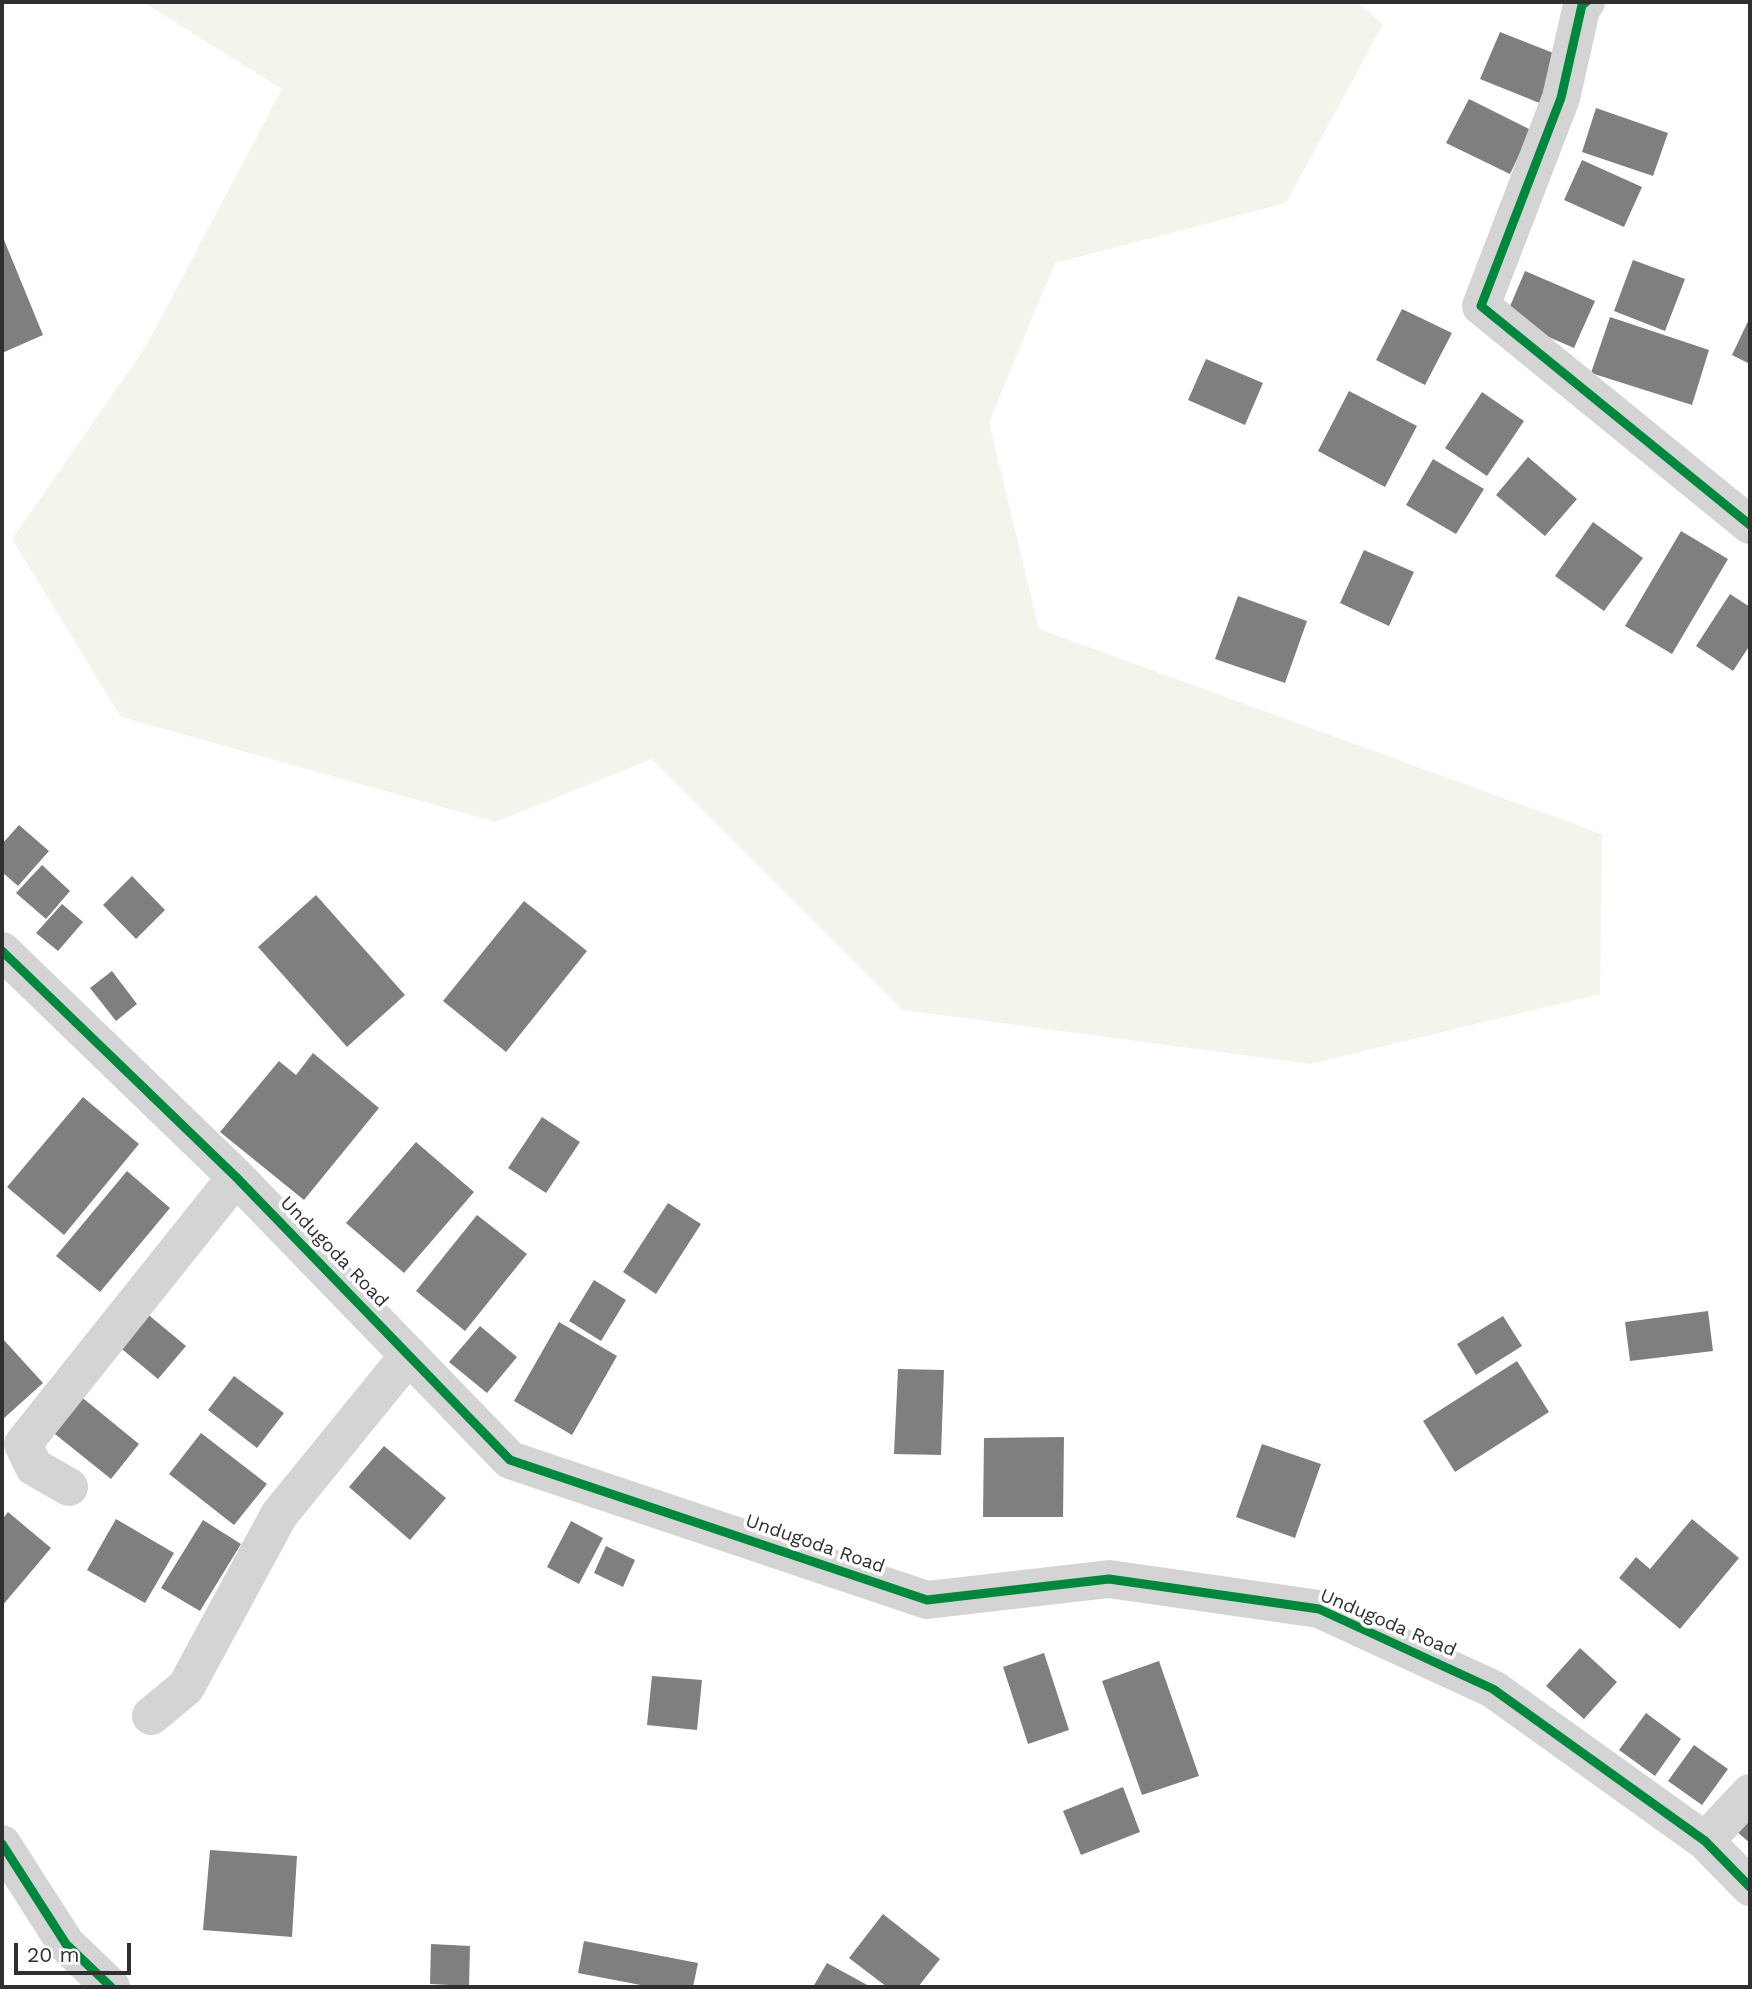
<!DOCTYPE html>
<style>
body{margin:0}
#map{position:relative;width:1752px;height:1989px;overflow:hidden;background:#fff;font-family:"Work Sans",sans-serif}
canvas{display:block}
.frame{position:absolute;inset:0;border:4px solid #2f2f2f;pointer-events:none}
.scale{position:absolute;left:14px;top:1943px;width:117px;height:32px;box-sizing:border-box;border:4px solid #2f2f2f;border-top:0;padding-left:9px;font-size:21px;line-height:24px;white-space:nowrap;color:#2f2f2f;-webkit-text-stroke:5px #fff;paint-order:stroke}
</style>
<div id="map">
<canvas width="1752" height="1989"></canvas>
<div class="frame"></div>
<div class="scale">20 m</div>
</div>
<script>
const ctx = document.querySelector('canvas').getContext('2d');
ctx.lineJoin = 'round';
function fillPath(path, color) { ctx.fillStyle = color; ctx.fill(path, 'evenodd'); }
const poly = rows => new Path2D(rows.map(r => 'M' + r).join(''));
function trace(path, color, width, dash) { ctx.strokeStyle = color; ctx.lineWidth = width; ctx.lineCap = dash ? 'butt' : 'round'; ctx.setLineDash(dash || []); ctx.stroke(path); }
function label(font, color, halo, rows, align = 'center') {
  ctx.font = font + ' "Work Sans",sans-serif'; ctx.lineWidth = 7; ctx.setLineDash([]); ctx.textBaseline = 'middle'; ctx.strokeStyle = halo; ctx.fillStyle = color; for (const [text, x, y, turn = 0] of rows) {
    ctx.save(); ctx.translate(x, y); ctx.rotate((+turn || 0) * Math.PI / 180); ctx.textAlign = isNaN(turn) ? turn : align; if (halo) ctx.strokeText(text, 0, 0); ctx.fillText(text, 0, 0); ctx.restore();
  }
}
fillPath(poly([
 [143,2,1357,2,1383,24,1286,203,1055,263,989,422,1039,629,1602,834,1600,994,1310,1064,903,1010,652,759,496,822,121,717,12,539,145,348,282,89]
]), '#f2f5ec');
fillPath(poly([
 [1500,32,1561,56,1542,104,1480,79],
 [1469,99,1531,130,1510,174,1446,143],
 [1596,108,1668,133,1653,176,1582,152],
 [1582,160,1642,187,1624,227,1564,200],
 [2,235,43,335,2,353],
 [1633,260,1685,279,1665,331,1614,311],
 [1525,271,1595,301,1574,348,1505,318],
 [1402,309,1452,333,1425,385,1376,360],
 [1610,317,1709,350,1692,405,1591,373],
 [1750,317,1750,364,1732,355],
 [1206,359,1263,383,1245,425,1188,400],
 [1349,391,1417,426,1385,487,1318,451],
 [1482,392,1524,421,1487,476,1445,448],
 [1528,457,1577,499,1545,536,1496,495],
 [1433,459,1484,489,1456,534,1406,505],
 [1593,522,1643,558,1604,611,1555,576],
 [1681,531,1728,559,1672,654,1625,626],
 [1364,550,1414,572,1389,626,1340,603],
 [1730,594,1750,607,1750,645,1733,671,1696,646],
 [1238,596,1307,621,1285,683,1215,659],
 [19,825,49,851,18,886,2,872,2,844],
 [42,865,70,891,46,919,16,893],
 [132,876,165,910,136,939,103,905],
 [316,895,405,995,347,1047,258,947],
 [524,901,587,951,506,1052,443,1001],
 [62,904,83,922,58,951,36,933],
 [112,971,137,1004,116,1021,90,988],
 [313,1053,379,1108,304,1200,220,1132,279,1061,296,1075],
 [83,1097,139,1144,64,1235,7,1187],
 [542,1117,580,1142,546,1193,508,1168],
 [416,1142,474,1192,404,1273,346,1223],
 [127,1171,170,1208,100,1292,56,1256],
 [668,1203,701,1224,656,1294,623,1272],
 [477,1215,527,1254,465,1331,416,1291],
 [594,1280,626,1300,601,1341,569,1321],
 [139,1307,186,1346,158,1379,111,1340],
 [1708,1311,1713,1351,1630,1361,1625,1322],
 [1503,1316,1522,1346,1476,1375,1457,1344],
 [559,1322,617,1356,572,1435,514,1401],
 [480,1326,517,1357,487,1393,449,1362],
 [2,1338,43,1383,2,1420],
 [1517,1361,1549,1412,1455,1472,1423,1421],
 [898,1369,944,1370,941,1455,894,1454],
 [234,1376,284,1413,257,1448,208,1410],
 [79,1395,139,1444,111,1479,50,1430],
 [201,1433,267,1484,234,1525,169,1474],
 [1064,1437,1063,1517,983,1517,984,1438],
 [1262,1444,1321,1464,1295,1538,1236,1517],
 [384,1446,446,1498,410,1540,349,1487],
 [8,1512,51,1548,2,1606,2,1520],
 [116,1519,174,1553,145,1603,87,1570],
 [1692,1519,1739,1558,1680,1629,1619,1578,1636,1557,1650,1569],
 [203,1520,241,1544,200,1611,161,1588],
 [571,1521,603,1538,579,1584,547,1567],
 [606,1546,635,1560,623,1587,594,1573],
 [1580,1648,1617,1682,1584,1719,1546,1686],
 [1044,1653,1069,1730,1028,1744,1003,1667],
 [1159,1661,1199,1776,1142,1795,1102,1681],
 [652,1676,702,1680,697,1730,647,1725],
 [1646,1713,1681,1739,1655,1776,1619,1750],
 [1694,1745,1728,1769,1702,1805,1668,1781],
 [1123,1787,1140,1832,1081,1855,1063,1811],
 [1750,1813,1750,1843,1736,1831],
 [210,1850,297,1856,292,1937,203,1930],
 [883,1914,940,1959,918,1987,887,1987,849,1958],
 [584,1941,698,1963,693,1987,651,1987,578,1973],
 [431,1944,470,1946,469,1986,430,1984],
 [827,1963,871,1987,813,1987]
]), '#7f7f7f');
trace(poly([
 [1586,2,1582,5,1561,98,1481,306,1750,525],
 [2,951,236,1177,510,1460,927,1600,1109,1579,1319,1609,1493,1689,1705,1841,1750,1887],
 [69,1487,34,1467,23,1444,236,1177],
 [151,1716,186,1687,279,1515,409,1355],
 [1705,1841,1750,1793],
 [2,1844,66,1944,111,1987]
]), '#d4d4d4', 38);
trace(poly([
 [1586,2,1582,5,1561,98,1481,306,1750,525],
 [2,951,236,1177,510,1460,927,1600,1109,1579,1319,1609,1493,1689,1705,1841,1750,1887],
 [2,1844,66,1944,111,1987]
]), '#00873e', 9);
label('19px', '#2f2f2f', '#fff', [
 ["Undugoda Road",334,1252,46],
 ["Undugoda Road",815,1544,19],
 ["Undugoda Road",1388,1623,23]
]);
</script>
